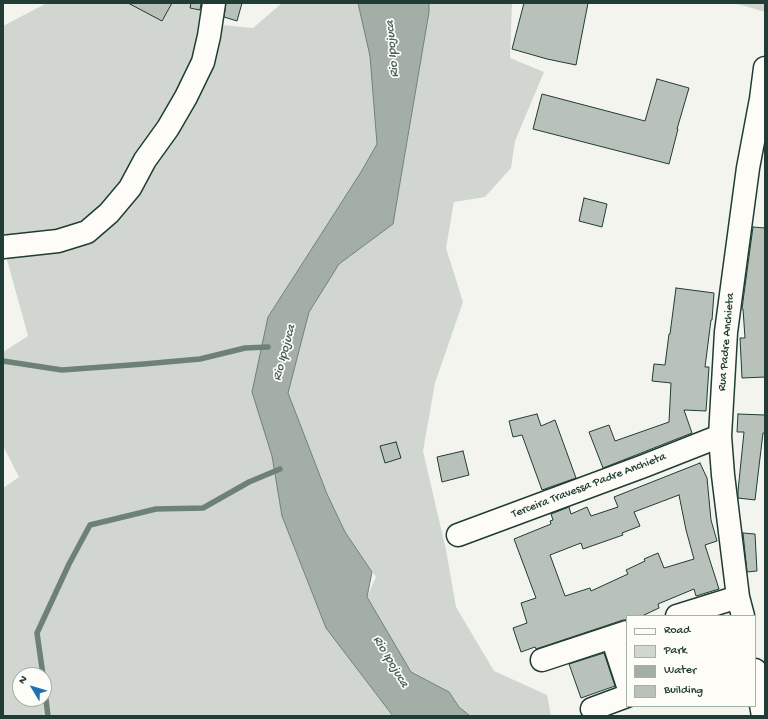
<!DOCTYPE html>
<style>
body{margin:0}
#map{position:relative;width:768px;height:719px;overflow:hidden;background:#f4f4ef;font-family:"Gochi Hand",sans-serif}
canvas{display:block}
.frame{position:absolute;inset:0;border:4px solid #1f3d34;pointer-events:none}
.legend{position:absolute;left:626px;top:615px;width:130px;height:92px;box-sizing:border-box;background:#fdfcf7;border:1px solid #a4b0a9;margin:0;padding:5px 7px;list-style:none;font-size:12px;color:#1f3d34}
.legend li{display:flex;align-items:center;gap:8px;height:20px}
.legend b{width:20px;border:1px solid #a4b0a9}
.north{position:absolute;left:12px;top:667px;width:40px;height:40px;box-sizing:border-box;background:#fdfcf7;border:1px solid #a4b0a9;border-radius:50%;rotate:308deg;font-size:11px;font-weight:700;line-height:16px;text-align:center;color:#1f3d34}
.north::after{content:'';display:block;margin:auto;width:14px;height:18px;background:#1f6fb2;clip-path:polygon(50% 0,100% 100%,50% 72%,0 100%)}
</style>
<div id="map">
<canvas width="768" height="719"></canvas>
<div class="frame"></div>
<ul class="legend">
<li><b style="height:5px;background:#fdfcf7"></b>Road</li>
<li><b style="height:11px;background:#d1d6d1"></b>Park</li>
<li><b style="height:11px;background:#a3aea7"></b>Water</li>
<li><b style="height:11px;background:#b9c1bb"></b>Building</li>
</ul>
<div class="north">N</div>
</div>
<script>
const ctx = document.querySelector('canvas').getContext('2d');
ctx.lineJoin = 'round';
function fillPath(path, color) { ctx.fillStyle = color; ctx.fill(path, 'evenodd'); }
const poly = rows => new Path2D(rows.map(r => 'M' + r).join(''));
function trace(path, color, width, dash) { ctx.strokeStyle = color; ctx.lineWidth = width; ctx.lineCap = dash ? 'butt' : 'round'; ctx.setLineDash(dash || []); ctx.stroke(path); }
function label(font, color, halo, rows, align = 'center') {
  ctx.font = font + ' "Gochi Hand",sans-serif'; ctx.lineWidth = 3.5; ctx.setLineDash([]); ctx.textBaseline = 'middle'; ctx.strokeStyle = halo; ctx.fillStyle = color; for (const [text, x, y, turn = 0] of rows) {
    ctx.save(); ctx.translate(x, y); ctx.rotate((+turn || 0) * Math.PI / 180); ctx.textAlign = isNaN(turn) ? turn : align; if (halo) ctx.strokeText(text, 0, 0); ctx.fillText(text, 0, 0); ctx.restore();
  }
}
fillPath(poly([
 [47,3,205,3,202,23,253,28,282,3,358,3,370,56,377,144,361,172,268,317,272,456,282,516,326,628,393,716,3,716,3,488,19,477,3,446,3,352,28,336,3,245,3,26],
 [20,675,44,675,44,699,20,699],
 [429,3,512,3,510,58,544,72,515,141,511,168,485,197,454,202,446,248,463,302,435,383,423,451,446,550,456,607,494,671,547,695,551,716,470,716,459,707,449,692,411,672,367,597,376,577,345,532,327,494,288,393,309,312,339,264,393,224,408,139,429,12],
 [731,3,765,3,765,12,745,6]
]), '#d1d6d1');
const water = poly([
 [358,3,429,3,429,12,393,224,339,264,309,312,288,393,327,494,345,532,372,572,367,597,411,672,449,692,459,707,470,716,393,716,326,628,282,516,272,456,252,392,268,317,361,172,377,144,370,56,358,3]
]);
fillPath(water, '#a3aea7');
trace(water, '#6e8179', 1);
trace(poly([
 [3,361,62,370,144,364,200,359,245,348,268,347],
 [43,675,37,633,69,564,90,525,156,509,203,508,249,482,280,469],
 [44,684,48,716]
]), '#6e8179', 5.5);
const building = poly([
 [128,3,172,3,162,21,128,3],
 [191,3,201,3,200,10,190,8,191,3],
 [226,3,242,3,237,21,224,17,226,3],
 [524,3,588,3,576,65,547,59,512,49,524,3],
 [657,79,689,88,677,129,678,129,669,164,533,129,542,94,645,121,657,79],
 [584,198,607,204,602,227,579,221,584,198],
 [753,227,765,228,765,377,742,378,740,338,745,338,743,309,742,309,743,301,753,227],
 [676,288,714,293,712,320,711,320,705,367,709,367,706,411,684,410,692,433,603,468,589,432,609,425,615,441,669,422,671,383,652,381,654,364,665,365,669,334,670,334,676,288],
 [537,414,541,426,555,420,576,478,542,490,522,435,513,437,509,421,537,414],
 [738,414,765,415,765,433,763,433,755,500,738,498,738,491,744,432,737,432,738,414],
 [396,442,401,458,385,463,380,446,396,442],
 [463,451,469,475,442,482,437,457,463,451],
 [700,463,707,478,711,520,717,541,705,545,719,589,696,596,694,589,658,604,659,608,642,616,627,616,627,620,623,620,536,649,535,647,521,652,513,628,527,623,521,603,536,598,514,539,551,524,550,521,553,520,551,514,569,507,571,514,587,507,591,516,618,507,614,497,700,463],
 [679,495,686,530,694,559,664,568,658,553,644,559,645,561,626,570,628,574,591,591,590,588,565,596,550,555,581,543,583,549,623,535,622,533,640,526,634,512,679,495],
 [743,533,755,534,757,571,747,572,743,533],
 [604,653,615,686,581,698,569,664,604,653]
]);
fillPath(building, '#b9c1bb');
trace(building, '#1f3d34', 1);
const minor = poly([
 [3,247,58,241,87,232,109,213,130,188,145,160,168,128,186,97,203,62,209,36,214,3],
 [458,535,644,466,720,436],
 [677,616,738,597],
 [743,616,738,597,723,475,720,436,726,332,748,168,761,99,765,68],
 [612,637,627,683],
 [542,660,627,632],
 [755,670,763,716],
 [592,709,627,696]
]);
trace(minor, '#1f3d34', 25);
trace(minor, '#fdfcf7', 22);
label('12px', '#1f3d34', '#fdfcf7', [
 ["Rua Padre Anchieta",727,342,-85],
 ["Terceira Travessa Padre Anchieta",589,486,-21]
]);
label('italic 13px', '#475f56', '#fdfcf7', [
 ["Rio Ipojuca",393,49,-95],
 ["Rio Ipojuca",285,353,-75],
 ["Rio Ipojuca",390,662,59]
]);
</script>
